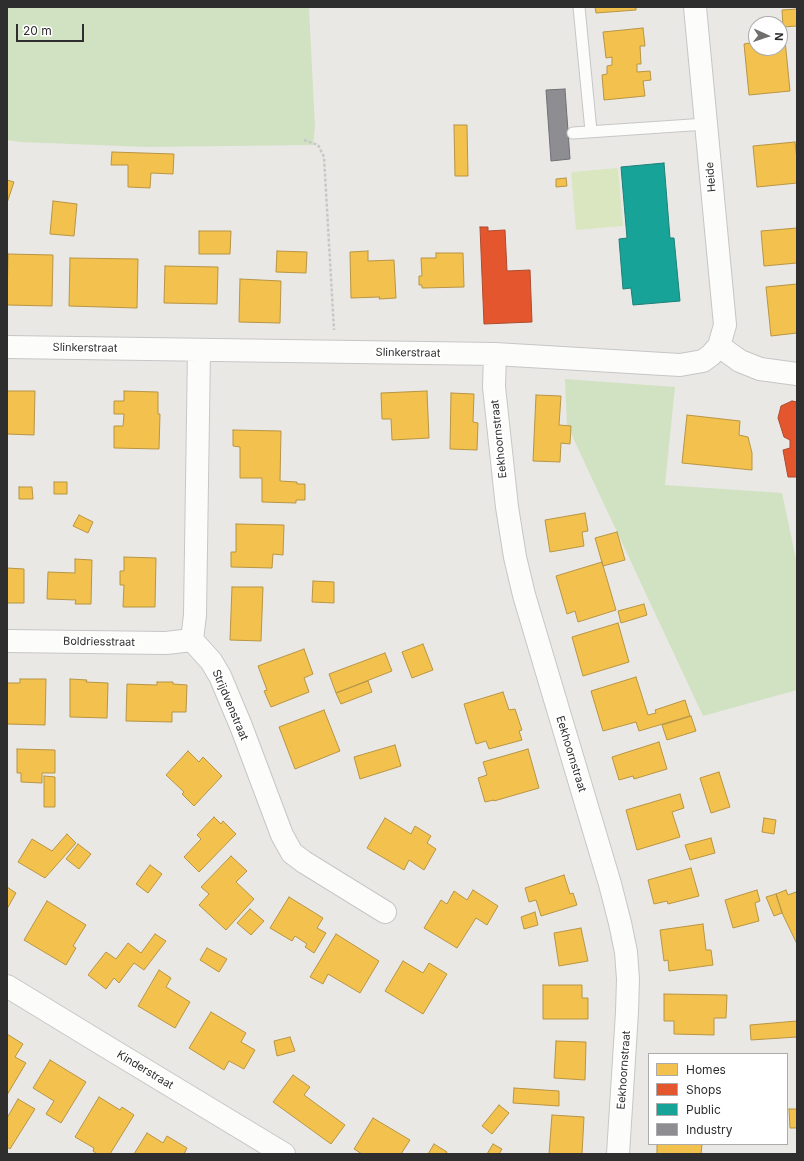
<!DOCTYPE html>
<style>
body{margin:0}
#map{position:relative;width:804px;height:1161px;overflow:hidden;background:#eae8e5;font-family:Inter,sans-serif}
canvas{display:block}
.frame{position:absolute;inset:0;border:8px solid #2e2e2e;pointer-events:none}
.legend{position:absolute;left:648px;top:1053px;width:140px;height:92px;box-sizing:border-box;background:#fff;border:1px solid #ababab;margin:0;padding:5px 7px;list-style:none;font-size:12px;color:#2e2e2e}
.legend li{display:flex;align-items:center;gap:8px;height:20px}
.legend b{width:20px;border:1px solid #ababab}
.north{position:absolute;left:748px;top:16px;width:40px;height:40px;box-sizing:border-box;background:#fff;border:1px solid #ababab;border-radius:50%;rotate:93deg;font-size:11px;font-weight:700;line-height:16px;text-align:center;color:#2e2e2e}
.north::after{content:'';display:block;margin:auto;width:14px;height:18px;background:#706f6e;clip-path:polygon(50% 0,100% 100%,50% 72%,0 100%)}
.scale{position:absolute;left:16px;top:24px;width:68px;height:18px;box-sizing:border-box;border:2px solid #2e2e2e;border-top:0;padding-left:5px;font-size:12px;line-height:14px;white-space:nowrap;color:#2e2e2e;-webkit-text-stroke:3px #fff;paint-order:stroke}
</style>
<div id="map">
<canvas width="804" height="1161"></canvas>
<div class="frame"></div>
<ul class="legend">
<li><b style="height:11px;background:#f2c14e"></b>Homes</li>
<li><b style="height:11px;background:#e4572e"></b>Shops</li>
<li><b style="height:11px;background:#17a398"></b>Public</li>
<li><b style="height:11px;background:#8d8d92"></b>Industry</li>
</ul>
<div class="north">N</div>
<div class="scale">20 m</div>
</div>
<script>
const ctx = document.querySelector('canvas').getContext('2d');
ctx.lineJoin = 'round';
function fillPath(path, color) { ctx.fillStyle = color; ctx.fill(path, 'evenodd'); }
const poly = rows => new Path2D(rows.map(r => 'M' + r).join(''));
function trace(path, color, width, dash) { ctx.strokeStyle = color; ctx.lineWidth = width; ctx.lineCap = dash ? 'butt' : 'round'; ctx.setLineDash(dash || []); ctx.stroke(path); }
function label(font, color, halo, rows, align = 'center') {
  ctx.font = font + ' Inter,sans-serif'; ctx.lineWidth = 4; ctx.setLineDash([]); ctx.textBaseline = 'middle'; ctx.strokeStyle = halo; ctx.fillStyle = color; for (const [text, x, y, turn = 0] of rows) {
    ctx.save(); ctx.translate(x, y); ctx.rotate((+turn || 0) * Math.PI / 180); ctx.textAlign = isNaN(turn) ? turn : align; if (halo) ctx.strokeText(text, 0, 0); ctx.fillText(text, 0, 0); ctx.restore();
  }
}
fillPath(poly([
 [7,7,309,7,315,127,313,145,147,147,20,142,7,140],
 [565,379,675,387,665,485,782,493,797,564,797,690,703,716,567,425]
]), '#d0e2c1');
fillPath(poly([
 [618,168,623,226,576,230,571,172]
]), '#d9e6c0');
const homes = poly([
 [595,7,636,7,636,10,596,13,595,7],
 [797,9,797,26,783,27,782,10,797,9],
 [643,28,645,46,640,46,641,64,637,64,637,72,650,71,651,80,643,81,645,96,604,100,602,75,607,74,607,66,612,65,612,57,606,58,603,32,643,28],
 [780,40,785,40,790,91,749,95,744,44,756,42,756,48,780,48,780,40],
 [454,125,467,125,468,176,455,176,454,125],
 [795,142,797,160,797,183,757,187,753,146,795,142],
 [112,152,174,154,173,174,151,173,150,188,128,187,128,165,111,165,112,152],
 [566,178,567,186,556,187,556,179,566,178],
 [7,180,14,182,7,203,7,180],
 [53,201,77,204,74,236,50,234,53,201],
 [797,228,797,263,764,266,761,231,797,228],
 [199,231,231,231,230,254,199,254,199,231],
 [277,251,307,252,306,273,276,272,277,251],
 [368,251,368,261,394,260,396,298,379,299,380,297,351,298,350,252,368,251],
 [436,253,463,253,464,287,422,288,422,285,419,285,419,276,422,276,421,258,436,258,436,253],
 [8,254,53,255,52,306,7,305,8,254],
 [70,258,138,259,137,308,69,306,70,258],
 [165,266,218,267,217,304,164,303,165,266],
 [240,279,281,281,280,323,239,322,240,279],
 [797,284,797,333,771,336,766,287,797,284],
 [7,391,35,391,34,435,7,434,7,391],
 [124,391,158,392,158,414,160,414,159,449,114,448,114,426,123,426,124,414,114,414,114,401,124,401,124,391],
 [427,391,429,438,392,440,391,419,382,419,381,393,427,391],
 [451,393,474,394,473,422,478,423,477,450,450,449,451,393],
 [536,395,561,396,559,425,571,426,570,444,561,443,560,462,533,461,536,395],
 [687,415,740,421,739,435,748,437,752,453,752,470,682,463,687,415],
 [233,430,281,431,280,481,297,482,297,484,305,484,305,500,296,500,296,503,262,502,262,478,240,478,240,447,233,446,233,430],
 [54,482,67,482,67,494,54,494,54,482],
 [19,487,32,487,33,499,19,499,19,487],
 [585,513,588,531,582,532,584,546,550,552,545,520,585,513],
 [79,515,93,522,88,533,73,526,79,515],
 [236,524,284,525,283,555,273,554,272,568,231,567,231,552,236,552,236,524],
 [617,532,625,560,603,566,595,538,617,532],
 [124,557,156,558,155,607,123,607,124,585,120,585,120,571,124,571,124,557],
 [75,559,92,560,91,604,75,604,76,600,47,599,48,572,75,573,75,559],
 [602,562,616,610,578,622,575,611,567,614,556,576,602,562],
 [7,568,24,569,24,603,7,603,7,568],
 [313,581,334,582,334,603,312,602,313,581],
 [232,587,263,587,261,641,230,640,232,587],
 [644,604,647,615,621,623,618,611,644,604],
 [618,623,629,662,583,676,572,637,618,623],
 [423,644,433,670,412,678,402,652,423,644],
 [304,649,313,674,304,678,309,692,271,707,264,691,267,690,258,666,304,649],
 [385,653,392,671,336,693,329,674,385,653],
 [636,677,648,715,656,713,655,710,685,700,690,716,639,731,636,722,603,731,591,691,636,677],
 [20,679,46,679,45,725,7,724,7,683,20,683,20,679],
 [70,679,87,680,86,682,108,683,107,718,70,717,70,679],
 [368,681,372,692,341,704,336,693,368,681],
 [157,682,173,682,173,684,187,685,186,712,172,712,172,722,126,721,127,684,157,685,157,682],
 [503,692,509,710,515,709,522,730,519,731,522,740,489,749,486,741,476,744,464,704,503,692],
 [324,710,340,751,295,769,279,727,324,710],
 [691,716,696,731,667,740,662,725,691,716],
 [659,742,667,769,634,779,633,776,619,780,612,757,659,742],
 [395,745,401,766,360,779,354,757,395,745],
 [17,749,55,750,55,773,42,773,42,783,21,782,21,773,17,773,17,749],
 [528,749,539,788,494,801,494,800,485,802,478,778,487,775,483,762,528,749],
 [188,751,199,762,203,757,222,776,194,806,182,794,184,792,166,775,188,751],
 [719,772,730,807,711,813,700,778,719,772],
 [44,776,55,777,55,807,44,807,44,776],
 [680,794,684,808,672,812,680,837,637,850,626,810,680,794],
 [214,817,221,824,223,821,236,834,199,872,184,857,201,839,197,835,214,817],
 [385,818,411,834,415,826,431,836,427,843,436,849,424,870,409,860,404,870,367,848,385,818],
 [764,818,776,820,774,834,762,832,764,818],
 [67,834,76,843,45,878,18,862,32,839,52,851,67,834],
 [711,838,715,853,690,860,685,845,711,838],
 [78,844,91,854,79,869,66,859,78,844],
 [231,856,247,871,236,882,254,899,226,930,199,905,209,894,201,887,231,856],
 [150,865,162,874,148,893,136,884,150,865],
 [691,868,699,896,668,904,667,901,654,904,648,880,691,868],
 [564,875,570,894,573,893,577,905,541,916,536,900,529,902,525,888,564,875],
 [7,887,16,893,7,909,7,887],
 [473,890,498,906,487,925,476,918,457,948,424,928,441,900,447,904,454,891,467,900,473,890],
 [757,890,760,901,755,903,759,921,733,928,725,900,757,890],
 [786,890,788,895,796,892,797,895,797,944,783,915,776,894,786,890],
 [776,894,782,913,774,916,766,897,776,894],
 [289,897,323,918,317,928,326,933,314,953,305,947,307,944,295,936,292,941,270,928,289,897],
 [47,901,86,925,73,946,76,948,66,965,24,940,47,901],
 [250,909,264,921,251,935,237,923,250,909],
 [535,912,538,925,524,929,521,917,535,912],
 [703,924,706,950,711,950,713,965,669,971,668,960,664,961,660,930,703,924],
 [581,928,588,961,559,966,554,933,581,928],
 [155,934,166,941,144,970,134,963,119,983,114,978,106,989,88,975,106,952,116,959,128,943,141,953,155,934],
 [336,934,379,961,360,993,328,974,323,984,310,977,336,934],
 [207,948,227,959,219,972,200,960,207,948],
 [403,961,423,973,429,963,447,974,423,1014,385,991,403,961],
 [159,970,171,978,166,987,190,1002,175,1028,138,1006,159,970],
 [543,985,582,985,582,998,588,998,588,1019,543,1019,543,985],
 [664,994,727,995,726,1018,714,1018,714,1035,674,1034,674,1021,664,1021,664,994],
 [211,1012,246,1033,241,1042,255,1050,244,1069,229,1061,224,1070,189,1048,211,1012],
 [797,1021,797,1037,751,1040,750,1025,797,1021],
 [7,1034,23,1044,15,1057,26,1063,7,1095,7,1034],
 [290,1037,295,1051,277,1056,274,1041,290,1037],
 [556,1041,586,1042,585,1080,554,1078,556,1041],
 [50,1060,86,1082,61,1123,46,1114,54,1101,33,1088,50,1060],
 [293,1075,310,1087,304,1095,345,1125,331,1144,273,1102,293,1075],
 [514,1088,559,1091,559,1106,513,1103,514,1088],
 [99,1097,120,1110,122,1107,134,1115,110,1154,97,1154,93,1151,94,1148,75,1137,99,1097],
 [18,1099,35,1109,10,1149,7,1147,7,1118,18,1099],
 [499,1105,509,1113,492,1134,482,1126,499,1105],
 [789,1109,797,1109,797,1128,790,1128,789,1109],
 [552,1115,584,1117,582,1154,549,1154,552,1115],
 [373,1118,410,1140,401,1154,362,1154,354,1149,373,1118],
 [147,1133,163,1143,167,1136,187,1148,184,1154,134,1154,147,1133],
 [434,1144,447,1152,446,1154,428,1154,434,1144],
 [493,1144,502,1149,499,1154,487,1154,493,1144],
 [657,1144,702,1144,701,1154,657,1154,657,1144]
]);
fillPath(homes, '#f2c14e');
trace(homes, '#b79544', 1);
const shops = poly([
 [480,227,488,227,488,231,505,230,507,271,530,270,532,322,484,324,480,227],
 [792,401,797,402,797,477,788,477,783,450,790,448,790,440,784,437,778,418,781,406,792,401]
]);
fillPath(shops, '#e4572e');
trace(shops, '#ad4b2e', 1);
const public = poly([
 [664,163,670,238,674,238,680,301,633,305,631,288,623,289,619,239,627,238,621,167,664,163]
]);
fillPath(public, '#17a398');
trace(public, '#1e8078', 1);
const industry = poly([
 [565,89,570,159,551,161,546,90,565,89]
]);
fillPath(industry, '#8d8d92');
trace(industry, '#707074', 1);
const service = poly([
 [579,7,591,131],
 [573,133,706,124]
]);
const minor = poly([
 [719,346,740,361,760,369,797,374],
 [7,347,495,354,680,365,703,361,711,355,719,346,725,325,695,7],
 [199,350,195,615,192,640,211,661,220,676,241,726,282,835,292,853,304,862,385,912],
 [495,354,494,387,507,507,515,557,524,595,610,884,620,923,626,952,628,979,627,1012,618,1154],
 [7,641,166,643,192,640],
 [7,986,107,1047,284,1154]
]);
trace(service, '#c7c6c7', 13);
trace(minor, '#c7c6c7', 24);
trace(poly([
 [304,140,318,145,324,157,334,330]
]), '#c7c7c7', 2.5, [3, 2]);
trace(service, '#fcfcfb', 11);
trace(minor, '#fcfcfb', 22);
label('11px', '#2e2e2e', '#fff', [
 ["Heide",711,177,-95],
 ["Slinkerstraat",85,348,1],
 ["Slinkerstraat",408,353,1],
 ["Eekhoornstraat",499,439,-96],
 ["Boldriesstraat",99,642,1],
 ["Strijdvenstraat",230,705,67],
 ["Eekhoornstraat",571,754,73],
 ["Kinderstraat",145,1070,31],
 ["Eekhoornstraat",624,1070,-86]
]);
</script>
